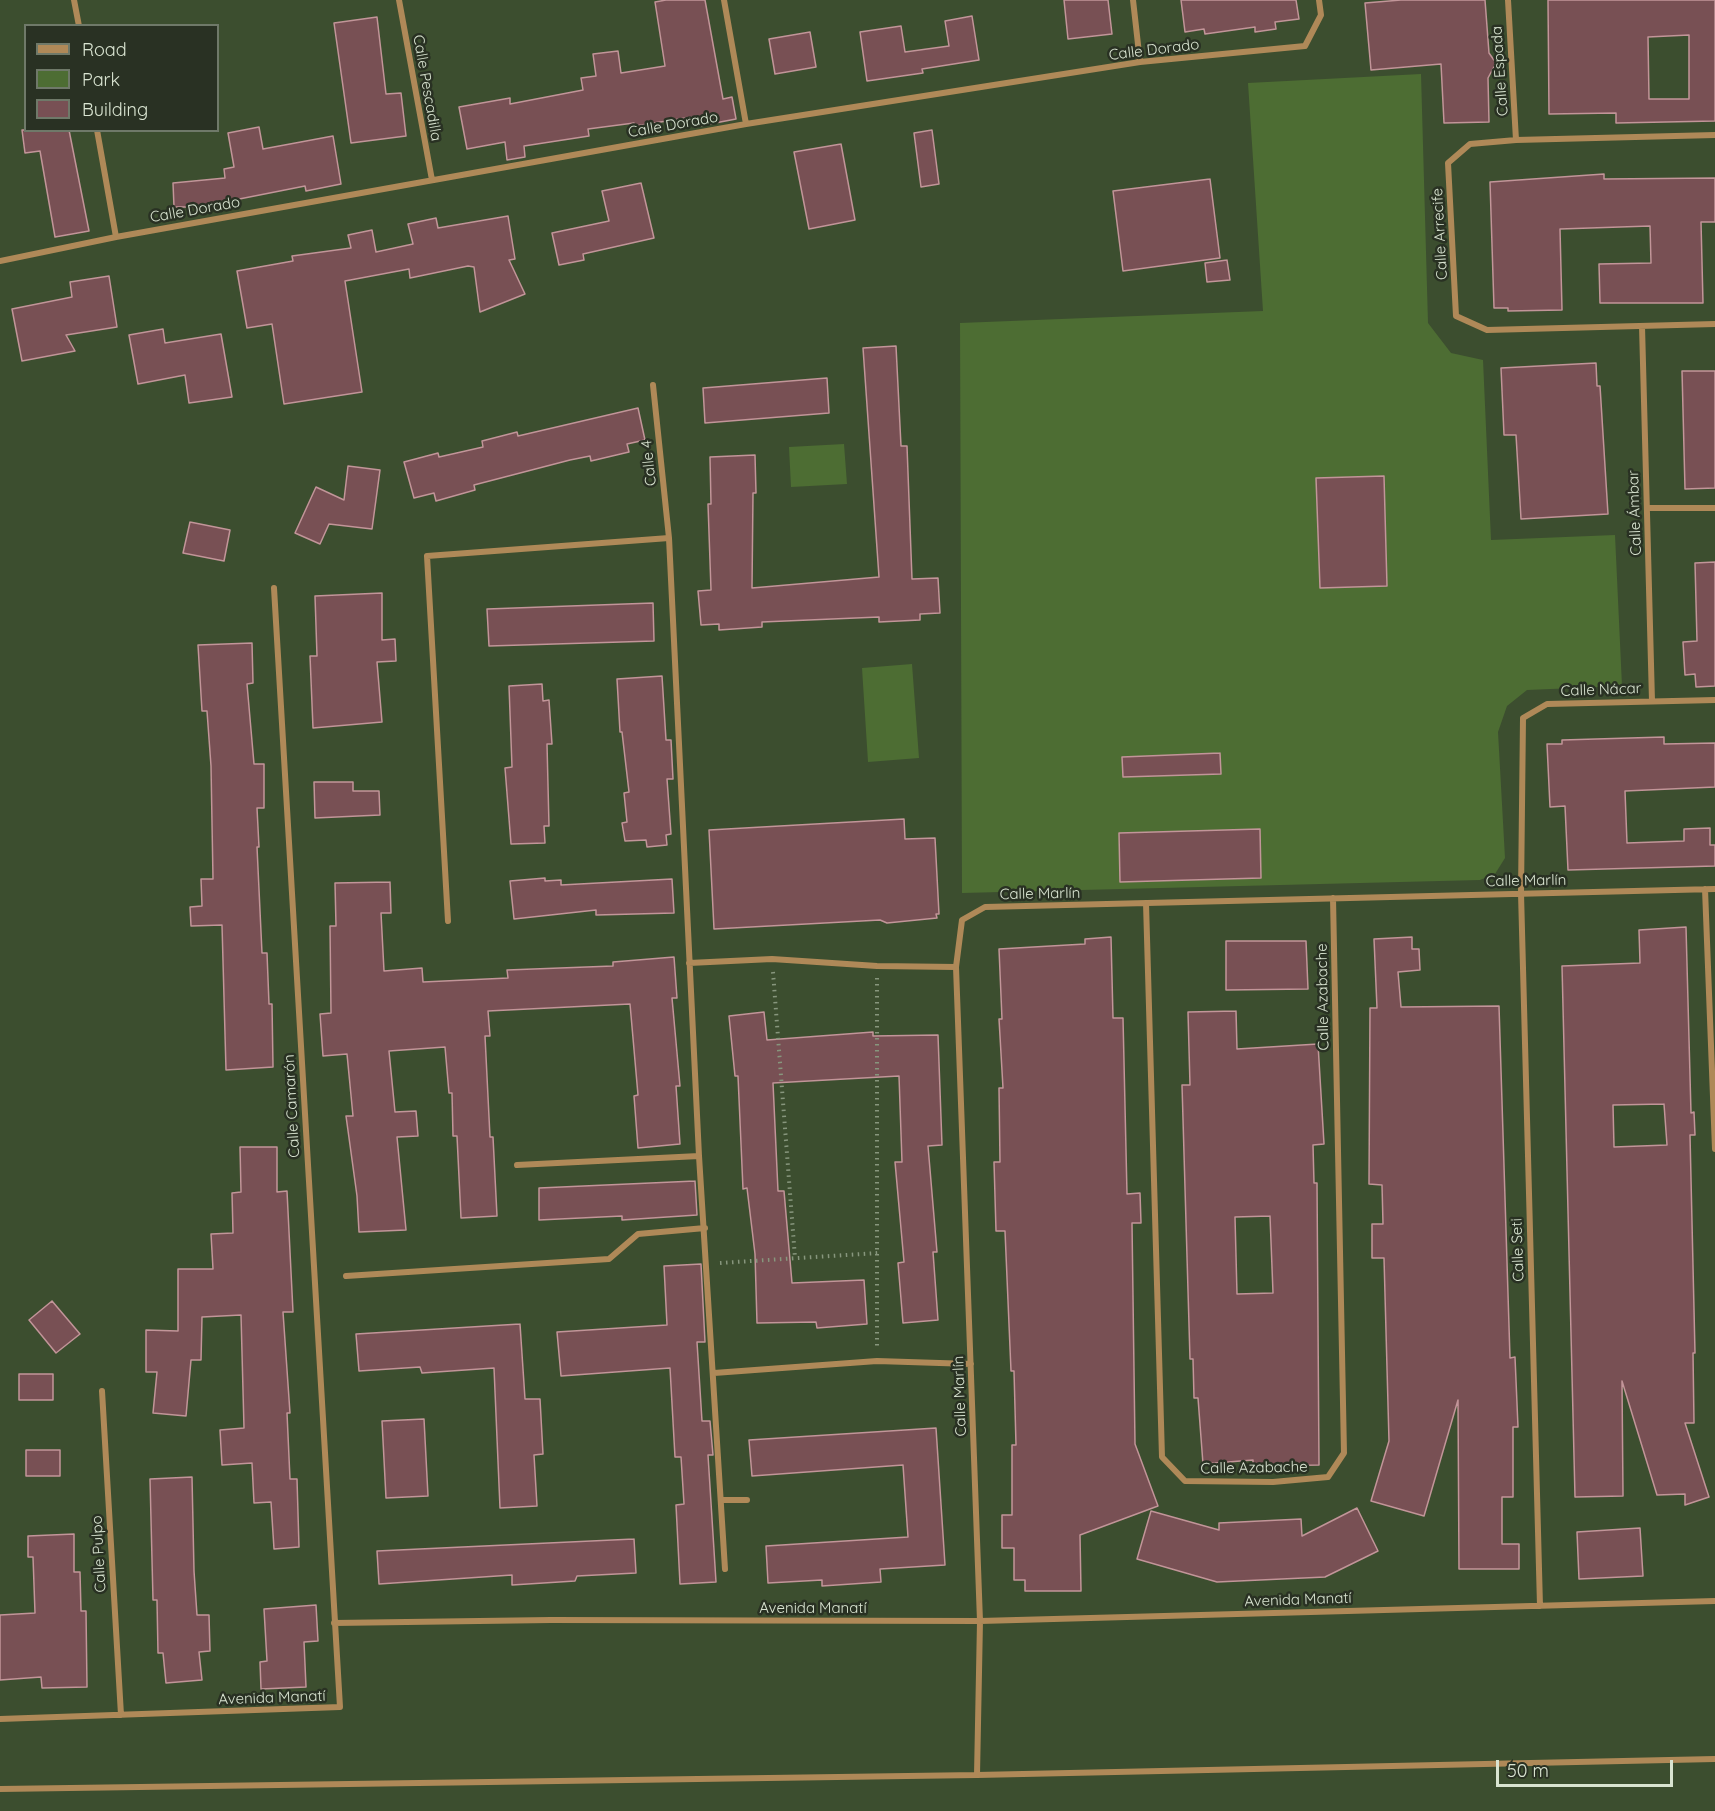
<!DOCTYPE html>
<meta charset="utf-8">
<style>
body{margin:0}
#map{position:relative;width:1715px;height:1811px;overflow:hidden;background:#3c4e2f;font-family:Quicksand,sans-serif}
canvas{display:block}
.legend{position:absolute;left:24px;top:24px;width:195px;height:108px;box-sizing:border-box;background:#293123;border:2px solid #6f7969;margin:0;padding:8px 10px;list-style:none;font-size:18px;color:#d9e4d1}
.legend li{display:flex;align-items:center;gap:12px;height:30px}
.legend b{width:30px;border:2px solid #6f7969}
.scale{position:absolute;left:1496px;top:1760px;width:177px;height:27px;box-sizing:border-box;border:3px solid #d9e4d1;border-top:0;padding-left:8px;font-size:18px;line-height:21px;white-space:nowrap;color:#d9e4d1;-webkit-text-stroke:4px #293123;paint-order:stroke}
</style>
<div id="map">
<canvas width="1715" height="1811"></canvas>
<ul class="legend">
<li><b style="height:8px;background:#af8958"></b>Road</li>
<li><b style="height:16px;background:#4d6d33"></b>Park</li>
<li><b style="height:16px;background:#785054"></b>Building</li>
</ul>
<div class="scale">50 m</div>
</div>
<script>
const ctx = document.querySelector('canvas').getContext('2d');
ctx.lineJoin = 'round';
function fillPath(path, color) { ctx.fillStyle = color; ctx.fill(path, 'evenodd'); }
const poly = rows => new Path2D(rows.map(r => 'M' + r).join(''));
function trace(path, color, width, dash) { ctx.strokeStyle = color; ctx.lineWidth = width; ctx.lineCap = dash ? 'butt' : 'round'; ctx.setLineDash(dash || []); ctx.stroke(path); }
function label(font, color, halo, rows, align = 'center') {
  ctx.font = font + ' Quicksand,sans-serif'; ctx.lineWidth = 5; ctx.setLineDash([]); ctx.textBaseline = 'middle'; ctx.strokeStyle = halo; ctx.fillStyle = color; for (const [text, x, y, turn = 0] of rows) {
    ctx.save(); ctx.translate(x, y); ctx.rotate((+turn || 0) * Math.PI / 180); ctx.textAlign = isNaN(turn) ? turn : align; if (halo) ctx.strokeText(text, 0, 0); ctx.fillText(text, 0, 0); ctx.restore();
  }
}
fillPath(poly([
 [1421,74,1428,323,1451,353,1483,360,1491,540,1615,535,1622,686,1527,690,1507,706,1498,732,1505,858,1495,874,1480,880,962,893,960,323,1263,311,1248,83],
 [844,444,847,484,791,487,789,447],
 [912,664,919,758,868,762,862,668]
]), '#4d6d33');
const building = poly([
 [666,0,705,0,723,99,732,97,736,119,694,127,692,117,635,126,634,123,588,129,589,136,524,146,525,157,507,160,505,142,467,149,459,107,510,98,510,104,583,90,581,78,596,76,593,54,618,51,621,73,665,66,655,2,666,0],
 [1064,0,1108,0,1112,34,1068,39,1064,0],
 [1181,0,1296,0,1299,19,1275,22,1276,29,1255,32,1255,27,1205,34,1204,29,1185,32,1181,0],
 [1401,0,1485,0,1489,53,1496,63,1488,78,1489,122,1444,123,1441,64,1371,70,1365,3,1401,0],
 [1548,0,1715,0,1715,121,1616,123,1616,113,1549,114,1548,0],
 [1689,35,1689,99,1649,99,1648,37,1689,35],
 [972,16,979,60,922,69,923,73,867,81,860,32,901,26,905,52,949,46,945,21,972,16],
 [377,17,386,94,401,93,406,136,351,143,334,23,377,17],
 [810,32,816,67,775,74,769,39,810,32],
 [259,127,263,149,333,136,341,184,306,191,305,186,199,207,174,207,173,183,225,178,224,169,234,167,228,133,259,127],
 [22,130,69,130,89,231,55,237,40,151,25,153,22,130],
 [932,130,939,184,921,187,914,133,932,130],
 [841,144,855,220,809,229,794,152,841,144],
 [1604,174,1604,179,1715,178,1715,222,1701,222,1703,303,1600,303,1599,264,1651,263,1650,226,1560,229,1562,310,1508,311,1508,308,1494,308,1490,182,1604,174],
 [1210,179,1220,258,1123,271,1113,191,1210,179],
 [641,183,654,238,583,254,584,260,559,265,552,233,609,221,602,191,641,183],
 [508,216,515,259,509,260,525,294,480,312,474,267,468,266,410,278,409,269,345,281,362,392,284,404,272,324,247,328,237,271,293,261,292,256,351,248,348,235,372,230,376,252,413,244,408,224,436,218,438,228,508,216],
 [1227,260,1230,280,1207,282,1205,263,1227,260],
 [109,276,117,327,66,335,75,351,22,361,12,309,72,297,70,282,109,276],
 [163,329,165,343,221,334,232,397,189,403,185,375,138,384,129,335,163,329],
 [896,346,901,446,907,446,912,579,938,578,940,613,920,614,920,620,879,622,879,617,762,622,762,627,719,630,719,624,701,625,698,591,711,590,708,504,711,504,710,457,755,455,756,493,753,493,752,588,879,577,863,348,896,346],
 [1596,363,1597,386,1600,386,1608,514,1521,519,1516,435,1504,435,1501,368,1596,363],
 [1682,371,1715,371,1715,488,1685,489,1682,371],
 [827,378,829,413,705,423,703,388,827,378],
 [638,408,645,440,627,444,629,452,591,461,590,456,570,460,474,485,475,490,436,501,434,493,414,498,404,462,438,453,439,457,483,447,482,441,517,432,518,436,638,408],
 [348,466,380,470,372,529,329,524,320,544,295,533,316,487,344,500,348,466],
 [1384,476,1387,586,1320,588,1316,478,1384,476],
 [190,522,230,530,224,561,183,553,190,522],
 [1715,562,1715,686,1696,687,1695,674,1685,675,1683,642,1697,641,1695,563,1715,562],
 [382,593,382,640,395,639,396,661,377,662,382,722,313,728,310,656,317,656,315,596,382,593],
 [653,603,654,641,489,646,487,609,653,603],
 [252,643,253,683,247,684,254,764,264,764,264,808,257,808,259,847,257,847,262,953,267,953,269,1004,272,1004,273,1067,226,1070,222,925,191,926,190,907,202,906,201,879,213,879,211,766,207,711,202,711,198,645,252,643],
 [662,676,666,740,671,740,673,779,667,779,671,834,666,835,667,845,647,847,646,840,625,841,622,823,627,822,624,793,629,792,622,732,620,732,617,679,662,676],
 [542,684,543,701,549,700,552,744,547,744,549,826,544,826,545,843,511,844,505,768,512,767,509,686,542,684],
 [1664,737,1664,744,1715,743,1715,787,1625,791,1627,843,1684,841,1684,829,1710,828,1710,845,1715,845,1715,866,1568,870,1565,806,1550,807,1547,744,1562,744,1562,740,1664,737],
 [1220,753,1221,774,1123,777,1122,757,1220,753],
 [314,782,353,782,353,791,379,791,380,815,315,818,314,782],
 [904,819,905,839,935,838,939,914,936,914,937,918,887,923,880,920,714,929,709,830,904,819],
 [1260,829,1261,878,1120,882,1119,833,1260,829],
 [545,878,545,881,561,880,561,885,672,879,674,913,596,915,596,910,514,919,510,881,545,878],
 [390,882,391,913,381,913,384,971,422,968,423,982,508,978,507,970,613,966,613,962,674,957,677,998,672,998,680,1086,676,1086,680,1144,638,1148,634,1096,638,1095,630,1004,488,1011,490,1036,485,1036,490,1137,493,1137,497,1216,461,1218,457,1136,453,1136,452,1093,449,1093,445,1047,389,1051,395,1112,416,1111,418,1136,397,1137,406,1230,359,1232,357,1196,346,1116,353,1116,347,1054,323,1056,320,1014,331,1013,330,926,336,926,335,883,390,882],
 [1686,927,1691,1113,1694,1112,1695,1135,1690,1135,1695,1353,1693,1353,1694,1423,1685,1423,1709,1497,1685,1505,1685,1494,1657,1495,1622,1381,1623,1496,1575,1497,1562,966,1640,963,1639,930,1686,927],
 [1664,1104,1667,1145,1614,1147,1613,1105,1664,1104],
 [1111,937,1113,1018,1123,1018,1127,1194,1140,1193,1141,1223,1132,1223,1135,1444,1158,1506,1080,1535,1081,1591,1025,1591,1025,1580,1014,1580,1014,1548,1002,1548,1002,1515,1012,1515,1012,1445,1016,1445,1014,1371,1011,1371,1005,1231,996,1231,994,1162,1000,1162,999,1088,1003,1088,999,1019,1002,1019,999,949,1085,944,1085,939,1111,937],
 [1412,937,1412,949,1419,949,1420,970,1398,972,1401,1007,1499,1006,1510,1358,1515,1357,1518,1427,1513,1427,1513,1497,1502,1497,1502,1544,1519,1544,1519,1569,1459,1569,1458,1400,1424,1516,1371,1501,1389,1441,1384,1258,1372,1258,1372,1224,1383,1224,1382,1185,1369,1184,1370,1008,1377,1008,1374,939,1412,937],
 [1226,941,1306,941,1308,989,1226,990,1226,941],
 [1236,1011,1237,1049,1318,1044,1324,1144,1313,1145,1314,1183,1317,1183,1319,1465,1253,1466,1253,1460,1203,1464,1198,1398,1194,1398,1193,1359,1190,1359,1182,1085,1190,1085,1188,1012,1236,1011],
 [1270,1216,1273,1293,1237,1294,1235,1217,1270,1216],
 [764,1012,767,1040,873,1032,873,1036,938,1035,942,1145,928,1146,937,1252,933,1252,938,1320,903,1323,898,1263,904,1262,895,1162,902,1162,899,1076,773,1083,778,1191,784,1191,792,1283,864,1280,867,1324,817,1328,816,1322,757,1323,755,1254,747,1188,743,1189,738,1076,735,1076,729,1016,764,1012],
 [240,1147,277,1147,277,1192,287,1191,293,1312,283,1312,290,1413,287,1413,290,1479,297,1479,299,1547,274,1549,271,1502,254,1503,252,1463,222,1465,220,1430,244,1428,241,1315,202,1317,201,1360,191,1360,186,1416,153,1413,157,1372,146,1372,146,1330,178,1331,178,1269,213,1269,211,1234,233,1233,232,1193,241,1192,240,1147],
 [695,1181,697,1215,622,1220,622,1216,539,1220,539,1188,695,1181],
 [701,1264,705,1342,697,1342,702,1421,710,1421,713,1455,708,1455,716,1582,680,1584,676,1505,684,1504,681,1457,675,1457,670,1368,561,1376,557,1332,667,1325,664,1266,701,1264],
 [52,1301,80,1334,56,1353,29,1320,52,1301],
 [520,1324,525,1399,540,1399,543,1454,534,1455,537,1506,500,1508,494,1368,422,1373,420,1367,359,1371,356,1334,520,1324],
 [19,1374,53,1374,53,1400,19,1400,19,1374],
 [424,1419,428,1496,386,1498,382,1421,424,1419],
 [936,1428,945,1565,880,1569,881,1582,822,1586,822,1580,768,1583,766,1546,908,1537,903,1465,752,1476,749,1440,936,1428],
 [26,1450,60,1450,60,1476,26,1476,26,1450],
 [192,1477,194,1571,197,1615,209,1615,210,1651,199,1652,202,1680,166,1683,163,1653,158,1653,157,1600,153,1600,150,1479,192,1477],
 [1357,1508,1378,1551,1325,1577,1217,1582,1137,1559,1151,1511,1219,1530,1219,1523,1301,1519,1302,1536,1357,1508],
 [1640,1528,1643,1576,1579,1579,1577,1532,1640,1528],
 [74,1534,74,1572,80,1572,81,1611,86,1611,87,1687,42,1688,41,1677,0,1680,0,1615,35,1613,33,1557,28,1557,28,1536,74,1534],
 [634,1539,636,1573,577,1576,575,1581,512,1585,512,1575,379,1584,377,1551,634,1539],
 [316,1605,318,1641,304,1642,306,1687,261,1689,260,1662,267,1661,264,1609,316,1605]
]);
fillPath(building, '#785054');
trace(building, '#c29599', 1.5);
trace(poly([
 [773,972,795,1258],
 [877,978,877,1348],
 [720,1263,878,1253]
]), '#87967d', 4, [1.5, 4.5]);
trace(poly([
 [74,0,79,26],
 [399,0,432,180],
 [724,0,746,124],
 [1133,0,1140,62],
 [1508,0,1516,140],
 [97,130,116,237],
 [1715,135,1516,140,1470,144,1448,163,1456,316,1487,330,1715,324],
 [0,261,116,237,746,124,1140,62,1305,46,1321,15,1319,0],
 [1642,326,1652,701],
 [653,385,669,538,699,1156,725,1569],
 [1647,508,1715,508],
 [1705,889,1715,1149],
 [1146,903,1162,1457,1185,1481,1273,1482,1328,1477,1344,1453,1333,898],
 [448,921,427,556,669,538],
 [689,963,772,959,877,966,956,967],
 [517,1165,699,1156],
 [346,1276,609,1259,638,1234,705,1228],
 [714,1373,877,1361,971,1364],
 [102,1391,121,1715],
 [722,1500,747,1500],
 [1540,1606,1521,893,1523,718,1547,704,1715,700],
 [334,1623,551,1620,980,1621,1715,1601],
 [0,1719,340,1707,274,588],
 [977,1775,980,1621,956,967,962,920,985,907,1715,889],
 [0,1789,977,1775,1715,1759]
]), '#af8958', 6);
label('15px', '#d9e4d1', '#293123', [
 ["Calle Dorado",1154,50,-7],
 ["Calle Espada",1500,71,-94],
 ["Calle Pescadilla",427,88,80],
 ["Calle Dorado",673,125,-10],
 ["Calle Dorado",195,210,-10],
 ["Calle Arrecife",1440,234,-93],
 ["Calle 4",649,463,-96],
 ["Calle Ámbar",1635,513,-92],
 ["Calle Nácar",1601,690,-2],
 ["Calle Marlín",1526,881,-1],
 ["Calle Marlín",1040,894,-1],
 ["Calle Azabache",1323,997,-91],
 ["Calle Camarón",292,1106,-93],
 ["Calle Seti",1518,1250,-92],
 ["Calle Marlín",960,1396,-92],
 ["Calle Azabache",1254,1468,-1],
 ["Calle Pulpo",99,1554,-93],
 ["Avenida Manatí",1298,1600,-2],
 ["Avenida Manatí",813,1608],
 ["Avenida Manatí",272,1698,-2]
]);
</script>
